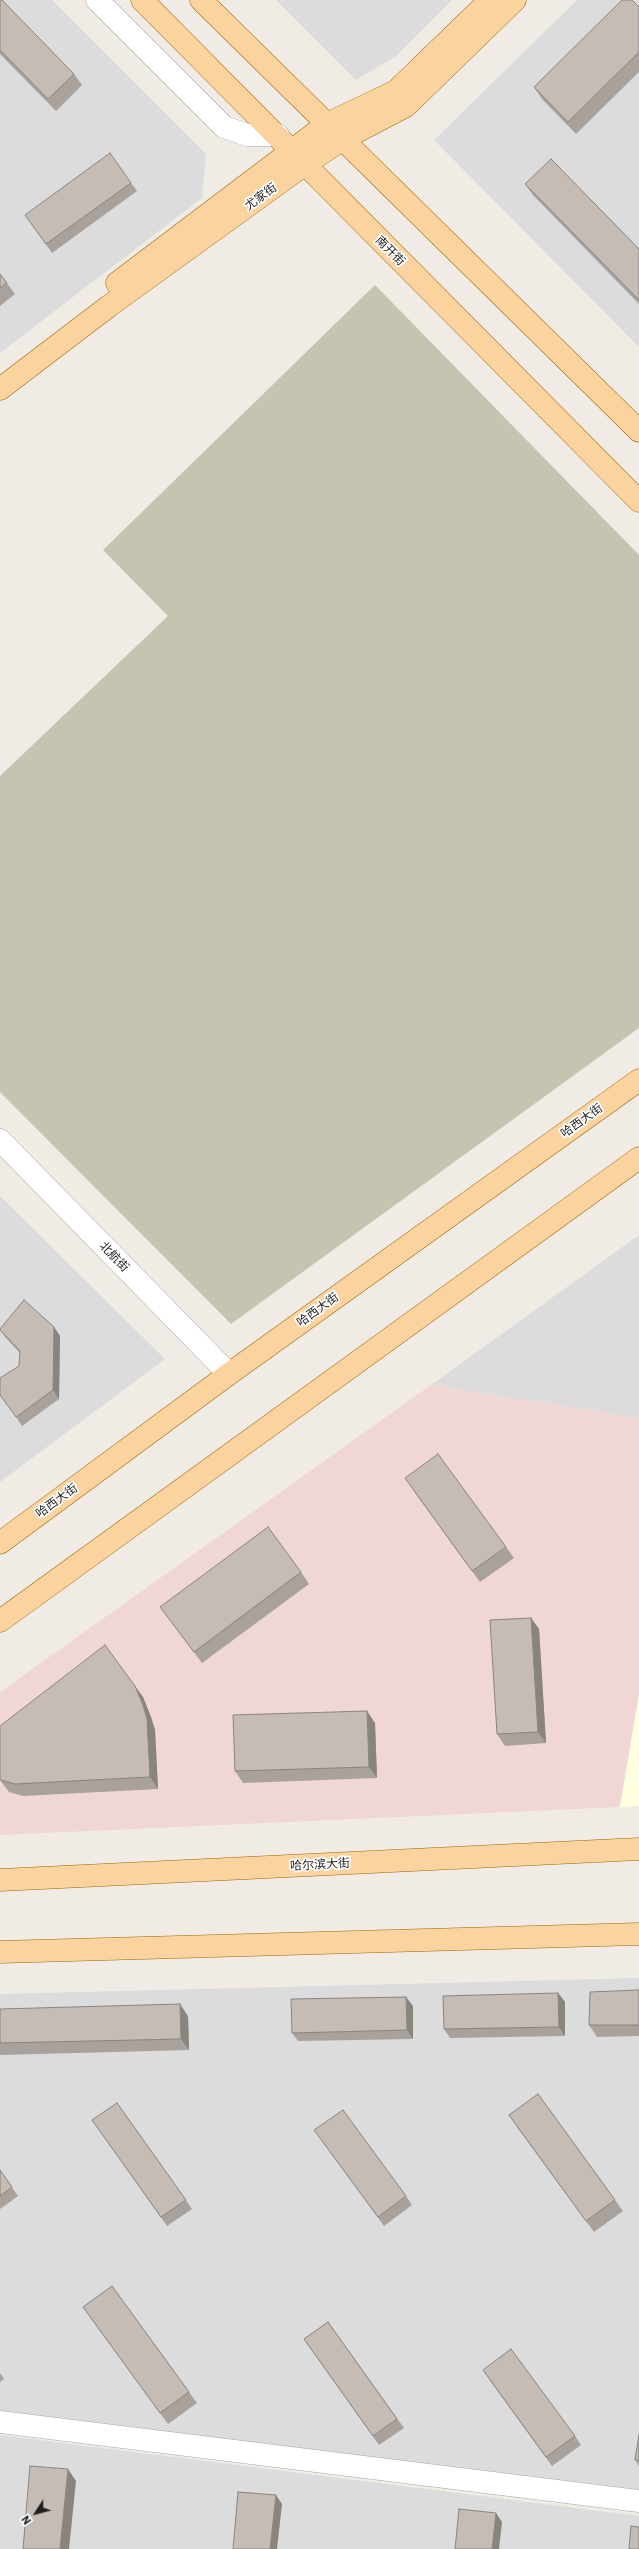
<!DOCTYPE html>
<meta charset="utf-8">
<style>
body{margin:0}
#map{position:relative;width:639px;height:2549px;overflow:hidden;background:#f0ece5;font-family:"IBM Plex Sans",sans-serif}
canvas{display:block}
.north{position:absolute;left:16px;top:2493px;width:40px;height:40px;-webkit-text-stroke:3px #fff;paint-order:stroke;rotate:234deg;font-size:11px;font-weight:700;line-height:16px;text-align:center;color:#1f1f1f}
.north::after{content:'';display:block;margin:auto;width:14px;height:18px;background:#1f1f1f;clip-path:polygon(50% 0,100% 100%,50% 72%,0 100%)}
</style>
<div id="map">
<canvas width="639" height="2549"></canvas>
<div class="north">N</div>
</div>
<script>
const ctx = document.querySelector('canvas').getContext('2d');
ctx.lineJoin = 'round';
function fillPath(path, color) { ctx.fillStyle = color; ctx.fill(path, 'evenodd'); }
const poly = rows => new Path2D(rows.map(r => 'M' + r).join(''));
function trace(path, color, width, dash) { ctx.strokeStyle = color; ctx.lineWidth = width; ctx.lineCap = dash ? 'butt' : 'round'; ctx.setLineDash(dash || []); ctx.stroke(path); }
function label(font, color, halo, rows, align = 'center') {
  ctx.font = font + ' "IBM Plex Sans","Noto Sans SC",sans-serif'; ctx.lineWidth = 3.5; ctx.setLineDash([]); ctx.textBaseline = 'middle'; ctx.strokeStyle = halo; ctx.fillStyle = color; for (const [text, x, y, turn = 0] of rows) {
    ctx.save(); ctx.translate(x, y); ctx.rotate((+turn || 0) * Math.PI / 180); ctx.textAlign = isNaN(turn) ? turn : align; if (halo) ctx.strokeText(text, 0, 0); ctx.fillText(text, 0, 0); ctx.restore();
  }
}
fillPath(poly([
 [0,0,52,0,206,154,202,198,0,353],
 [276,0,452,0,396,56,356,80],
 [577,0,639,0,639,347,434,140],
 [0,1196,165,1359,0,1482],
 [639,1235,639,1418,431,1385],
 [639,1978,639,2490,0,2411,0,1994],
 [0,2435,639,2516,639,2549,0,2549]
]), '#dddcdc');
fillPath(poly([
 [431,1385,639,1418,639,1694,620,1807,0,1835,0,1692]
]), '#f0d6d5');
fillPath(poly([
 [639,1694,639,1806,620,1807]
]), '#ffffdf');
fillPath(poly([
 [375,285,639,555,639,1028,231,1324,0,1092,0,776,168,616,103,550]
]), '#c4c4b1');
const minor = poly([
 [97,0,224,127,247,135,278,135],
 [0,1140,229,1374],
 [0,2422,639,2501]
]);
const major = poly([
 [142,0,639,501],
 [201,0,639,431],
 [117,283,327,124,396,91,490,0],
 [0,389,109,306,304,165,343,139,406,106,515,0],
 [0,1543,229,1374,639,1080],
 [0,1621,639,1158],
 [0,1880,639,1849],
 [0,1952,639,1934]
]);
trace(minor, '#a6a6a6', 23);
trace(major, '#9a6601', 23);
trace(minor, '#fff', 22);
trace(major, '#fbd39f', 22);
fillPath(poly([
 [0,0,74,74,82,85,56,111,0,54],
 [639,7,639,72,576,134,542,99,534,87],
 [131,183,137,191,52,253,25,215],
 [525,184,639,249,639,304,533,195],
 [0,274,15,294,0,306],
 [54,1327,60,1336,59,1399,22,1426,16,1417,20,1353,6,1338,0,1330],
 [413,1490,506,1547,514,1558,480,1582],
 [301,1572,309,1584,202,1663,160,1607],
 [531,1618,539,1629,546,1743,505,1746,497,1734],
 [143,1697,151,1717,155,1730,158,1789,23,1796,9,1792,0,1780,0,1726],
 [375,1723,377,1778,243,1783,235,1771],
 [639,1990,639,2036,597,2037,589,2025],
 [558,1993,565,2002,565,2036,450,2038,444,2029],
 [413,2006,413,2039,298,2041,292,2033],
 [0,2009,188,2016,189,2050,0,2055],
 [538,2094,623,2211,594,2232,517,2127],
 [117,2103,192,2209,167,2226,92,2120],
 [321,2139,406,2196,412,2205,384,2226],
 [0,2170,18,2196,0,2209],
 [112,2286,197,2403,168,2424,83,2307],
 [328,2322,404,2428,379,2445,304,2339],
 [0,2373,4,2379,0,2382],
 [489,2379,575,2436,581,2445,552,2466],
 [639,2435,639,2466,635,2460]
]), '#a9a29c');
fillPath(poly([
 [54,1327,60,1336,59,1399,53,1390],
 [531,1618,539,1629,546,1743,538,1732],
 [135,1686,143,1697,151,1717,155,1730,158,1789,150,1777],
 [367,1711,375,1723,377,1778,369,1767],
 [558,1993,565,2002,565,2036,559,2027],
 [406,1997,413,2006,413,2039,407,2030],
 [180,2004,188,2016,189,2050,181,2039],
 [68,2469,76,2481,69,2549,60,2549],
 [276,2495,282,2504,277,2549,270,2549],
 [496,2513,502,2522,499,2549,492,2549]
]), '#8a847f');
const building = poly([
 [0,0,2,0,74,74,48,99,0,50,0,0],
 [622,0,632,0,639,7,639,52,568,122,534,87,622,0],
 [110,153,131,183,46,244,25,215,110,153],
 [551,159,639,249,639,300,525,184,551,159],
 [0,274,7,283,0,288,0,274],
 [24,1300,54,1327,53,1390,16,1417,0,1395,0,1378,19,1366,20,1351,0,1330,0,1329,24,1300],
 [438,1454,506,1547,472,1571,405,1478,438,1454],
 [268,1527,301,1572,194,1652,160,1607,268,1527],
 [531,1618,538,1732,497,1734,490,1620,531,1618],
 [105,1645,135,1686,143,1705,147,1719,150,1777,15,1784,1,1780,0,1779,0,1726,105,1645],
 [367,1711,369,1767,235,1771,233,1715,367,1711],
 [639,1990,639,2025,589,2025,590,1992,639,1990],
 [558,1993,559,2027,444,2029,443,1996,558,1993],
 [406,1997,407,2030,292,2033,291,1999,406,1997],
 [180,2004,181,2039,0,2043,0,2009,180,2004],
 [538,2094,615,2200,586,2221,509,2115,538,2094],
 [117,2103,186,2200,161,2217,92,2120,117,2103],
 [343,2110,406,2196,378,2217,314,2130,343,2110],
 [0,2170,12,2187,0,2196,0,2170],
 [112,2286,189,2392,160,2413,83,2307,112,2286],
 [328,2322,397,2419,373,2436,304,2339,328,2322],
 [511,2349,575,2436,546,2457,483,2370,511,2349],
 [639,2435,639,2460,635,2460,639,2435],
 [30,2466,68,2469,60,2549,23,2549,30,2466],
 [238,2492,276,2495,270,2549,233,2549,238,2492],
 [459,2509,496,2513,492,2549,455,2549,459,2509],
 [631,2526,639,2527,639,2549,629,2549,631,2526]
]);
fillPath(building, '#c5bcb5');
trace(building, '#8a847f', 1);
label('12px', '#1f1f1f', '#fff', [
 ["尤家街",261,197,-36],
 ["南开街",390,251,45],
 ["哈西大街",582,1121,-36],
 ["北航街",114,1257,46],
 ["哈西大街",318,1310,-36],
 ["哈西大街",57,1501,-36],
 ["哈尔滨大街",320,1865,-3]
]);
</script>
